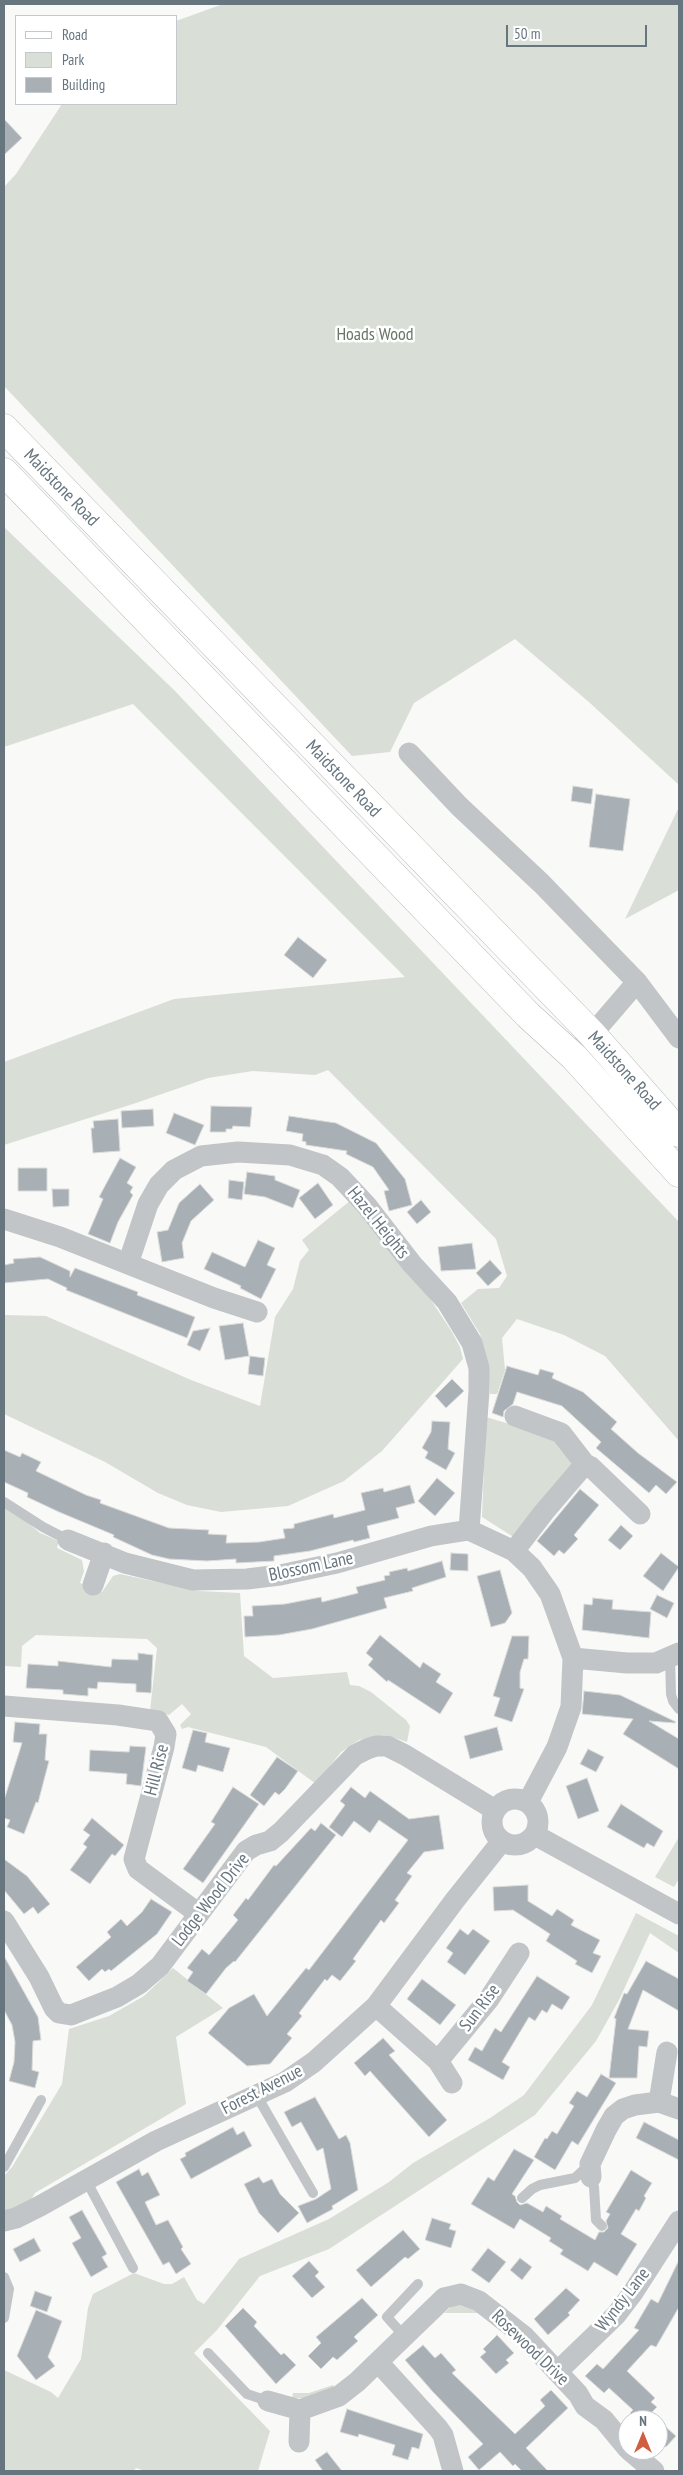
<!DOCTYPE html>
<style>
body{margin:0}
#map{position:relative;width:683px;height:2475px;overflow:hidden;background:#f9f9f7;font-family:"PT Sans Narrow",sans-serif}
canvas{display:block}
.frame{position:absolute;inset:0;border:5px solid #67757f;pointer-events:none}
.legend{position:absolute;left:15px;top:15px;width:162px;height:90px;box-sizing:border-box;background:#fff;border:1px solid #c2c8cc;margin:0;padding:6px 9px;list-style:none;font-size:15px;color:#67757f}
.legend li{display:flex;align-items:center;gap:10px;height:25px}
.legend b{width:25px;border:1px solid #c2c8cc}
.north{position:absolute;left:618px;top:2410px;width:50px;height:50px;box-sizing:border-box;background:#fff;border:1px solid #c2c8cc;border-radius:50%;rotate:0deg;font-size:14px;font-weight:700;line-height:20px;text-align:center;color:#67757f}
.north::after{content:'';display:block;margin:auto;width:18px;height:22px;background:#d05f41;clip-path:polygon(50% 0,100% 100%,50% 72%,0 100%)}
.scale{position:absolute;left:506px;top:25px;width:141px;height:22px;box-sizing:border-box;border:2px solid #67757f;border-top:0;padding-left:6px;font-size:15px;line-height:18px;white-space:nowrap;color:#67757f;-webkit-text-stroke:4px #fff;paint-order:stroke}
</style>
<div id="map">
<canvas width="683" height="2475"></canvas>
<div class="frame"></div>
<ul class="legend">
<li><b style="height:6px;background:#fff"></b>Road</li>
<li><b style="height:14px;background:#d9ded7"></b>Park</li>
<li><b style="height:14px;background:#a9b0b5"></b>Building</li>
</ul>
<div class="north">N</div>
<div class="scale">50 m</div>
</div>
<script>
const ctx = document.querySelector('canvas').getContext('2d');
ctx.lineJoin = 'round';
function fillPath(path, color) { ctx.fillStyle = color; ctx.fill(path, 'evenodd'); }
const poly = rows => new Path2D(rows.map(r => 'M' + r).join(''));
function trace(path, color, width, dash) { ctx.strokeStyle = color; ctx.lineWidth = width; ctx.lineCap = dash ? 'butt' : 'round'; ctx.setLineDash(dash || []); ctx.stroke(path); }
function label(font, color, halo, rows, align = 'center') {
  ctx.font = font + ' "PT Sans Narrow",sans-serif'; ctx.lineWidth = 5; ctx.setLineDash([]); ctx.textBaseline = 'middle'; ctx.strokeStyle = halo; ctx.fillStyle = color; for (const [text, x, y, turn = 0] of rows) {
    ctx.save(); ctx.translate(x, y); ctx.rotate((+turn || 0) * Math.PI / 180); ctx.textAlign = isNaN(turn) ? turn : align; if (halo) ctx.strokeText(text, 0, 0); ctx.fillText(text, 0, 0); ctx.restore();
  }
}
fillPath(poly([
 [223,4,679,4,679,785,590,703,515,639,414,703,390,752,352,756,4,386,4,187,16,174,62,104,176,104,176,21],
 [4,527,174,690,679,1222,679,1441,605,1356,564,1335,517,1319,502,1338,505,1370,497,1394,490,1394,488,1364,480,1334,461,1303,478,1289,499,1288,507,1276,496,1239,328,1070,315,1075,253,1071,208,1078,136,1103,4,1145,4,1062,174,999,405,977,133,704,4,747],
 [679,807,679,890,625,919],
 [351,1200,431,1300,452,1332,460,1347,463,1359,382,1451,344,1481,288,1506,221,1512,187,1505,158,1493,105,1462,4,1414,4,1315,46,1316,191,1380,260,1406,275,1317,293,1289,300,1261,309,1250,302,1240],
 [486,1417,560,1439,567,1445,572,1465,515,1538,482,1517],
 [4,1506,20,1516,40,1533,59,1541,57,1548,82,1560,84,1571,80,1583,102,1592,113,1576,120,1574,199,1591,240,1593,244,1656,273,1678,347,1672,350,1685,359,1686,371,1692,406,1720,410,1726,407,1742,386,1735,359,1740,341,1752,316,1784,266,1747,188,1727,182,1729,180,1725,191,1714,182,1704,169,1715,150,1711,157,1648,147,1639,36,1635,22,1646,21,1667,4,1666],
 [679,1837,679,1879,674,1887,655,1877],
 [636,1913,679,1936,679,1953,650,1933,619,2000,596,2041,535,2115,329,2249,260,2276,217,2330,194,2353,270,2431,258,2471,146,2471,136,2468,133,2471,4,2470,4,2370,51,2392,58,2398,81,2359,88,2308,93,2294,134,2273,164,2284,172,2284,184,2277,197,2300,204,2304,239,2259,329,2219,389,2182,413,2163,490,2118,524,2095,592,2005],
 [173,1968,223,2008,176,2037,186,2104,35,2193,31,2200,4,2212,4,2176,12,2167,62,2084,69,2029,109,2016,144,1996],
 [456,2302,480,2313,444,2313],
 [333,2385,336,2390,303,2398,292,2398,293,2393,309,2393]
]), '#d9ded7');
const building = poly([
 [4,119,22,138,4,155,4,119],
 [573,786,593,789,591,804,571,801,573,786],
 [596,794,630,799,623,851,589,847,596,794],
 [298,937,327,960,313,978,284,955,298,937],
 [211,1106,252,1107,250,1127,233,1126,232,1129,226,1129,226,1132,210,1132,211,1106],
 [153,1109,154,1126,122,1128,121,1111,153,1109],
 [174,1113,204,1125,195,1145,166,1133,174,1113],
 [289,1116,336,1123,376,1143,405,1179,412,1205,389,1211,384,1191,389,1190,373,1167,346,1154,347,1151,306,1145,306,1142,302,1141,303,1134,286,1131,289,1116],
 [118,1119,120,1151,93,1153,91,1128,94,1128,93,1121,118,1119],
 [120,1158,136,1167,127,1183,133,1187,130,1192,133,1195,118,1222,110,1243,88,1234,103,1199,99,1197,120,1158],
 [18,1168,47,1168,47,1191,18,1191,18,1168],
 [247,1172,275,1176,275,1180,300,1190,293,1208,265,1197,244,1194,247,1172],
 [229,1180,244,1182,242,1200,228,1198,229,1180],
 [318,1183,333,1205,315,1219,299,1198,318,1183],
 [200,1184,214,1200,191,1221,182,1243,184,1258,162,1262,157,1232,168,1230,179,1203,200,1184],
 [52,1189,69,1189,69,1206,53,1207,52,1189],
 [421,1200,431,1212,417,1224,407,1212,421,1200],
 [258,1240,275,1248,267,1265,276,1269,261,1299,240,1288,241,1286,204,1269,212,1252,245,1267,258,1240],
 [472,1243,476,1269,441,1271,438,1247,472,1243],
 [40,1257,70,1271,70,1277,75,1268,138,1292,137,1295,195,1317,187,1338,66,1290,67,1288,48,1279,4,1283,4,1265,14,1263,13,1259,40,1257],
 [490,1260,502,1273,488,1286,476,1273,490,1260],
 [243,1323,249,1356,225,1360,219,1326,243,1323],
 [210,1328,200,1351,187,1345,193,1331,210,1328],
 [250,1356,265,1358,263,1376,248,1374,250,1356],
 [507,1366,538,1375,540,1369,554,1373,552,1378,583,1392,617,1422,611,1429,638,1453,677,1482,666,1494,656,1485,649,1493,596,1448,601,1442,562,1406,517,1392,513,1404,504,1411,503,1417,492,1413,507,1366],
 [452,1379,464,1391,446,1408,435,1396,452,1379],
 [432,1421,450,1422,448,1449,455,1453,446,1470,425,1458,428,1452,422,1448,431,1432,432,1421],
 [4,1450,20,1457,22,1453,41,1462,36,1471,86,1495,101,1500,100,1503,169,1528,209,1530,208,1534,227,1535,226,1543,259,1542,285,1538,283,1529,294,1528,294,1524,333,1514,334,1518,365,1510,361,1493,383,1488,384,1492,410,1485,415,1503,396,1508,399,1518,367,1526,370,1538,354,1542,353,1540,310,1551,274,1556,274,1561,236,1563,236,1559,207,1561,169,1559,152,1555,113,1537,114,1535,59,1512,27,1497,28,1493,4,1482,4,1450],
 [437,1478,455,1493,435,1516,418,1501,437,1478],
 [580,1489,599,1505,574,1535,578,1539,564,1554,559,1550,554,1556,537,1541,580,1489],
 [621,1525,633,1536,620,1550,608,1540,621,1525],
 [451,1553,468,1554,468,1571,450,1570,451,1553],
 [661,1553,679,1567,663,1591,643,1576,661,1553],
 [442,1561,446,1577,412,1588,413,1591,384,1598,387,1608,312,1629,279,1635,245,1637,244,1616,253,1616,252,1606,285,1604,321,1597,322,1602,358,1593,356,1587,385,1580,384,1576,390,1575,389,1572,407,1568,408,1571,442,1561],
 [500,1570,512,1613,505,1623,491,1627,477,1576,500,1570],
 [657,1595,674,1603,667,1618,650,1609,657,1595],
 [593,1598,613,1600,612,1609,651,1612,649,1638,582,1630,584,1604,592,1605,593,1598],
 [380,1635,420,1668,423,1662,441,1674,436,1682,453,1693,440,1714,388,1680,387,1682,368,1665,373,1659,366,1653,380,1635],
 [512,1636,529,1636,528,1659,524,1659,520,1672,520,1688,524,1689,512,1722,494,1716,500,1698,493,1696,512,1636],
 [138,1653,153,1655,151,1693,136,1692,136,1684,98,1682,97,1689,88,1688,88,1696,63,1694,63,1690,26,1688,28,1664,58,1666,58,1661,111,1667,112,1659,138,1660,138,1653],
 [584,1691,620,1695,676,1722,675,1723,649,1721,679,1739,679,1769,623,1734,633,1719,582,1714,584,1691],
 [15,1722,40,1724,39,1734,47,1734,45,1760,49,1761,38,1803,36,1802,24,1834,7,1827,10,1820,4,1818,4,1800,22,1743,13,1742,15,1722],
 [497,1727,503,1750,470,1759,464,1736,497,1727],
 [193,1730,207,1733,205,1742,230,1748,223,1772,198,1765,196,1772,182,1768,193,1730],
 [130,1746,146,1747,141,1786,126,1784,127,1774,89,1771,90,1750,129,1752,130,1746],
 [588,1749,604,1757,596,1772,580,1764,588,1749],
 [277,1757,298,1771,285,1789,279,1795,275,1792,264,1806,250,1795,277,1757],
 [587,1778,599,1811,578,1819,566,1786,587,1778],
 [233,1787,259,1804,203,1883,183,1869,215,1824,211,1822,233,1787],
 [351,1787,365,1798,370,1791,409,1819,439,1815,444,1849,424,1852,407,1873,412,1876,395,1900,399,1903,384,1923,381,1920,353,1959,356,1961,340,1981,332,1975,327,1981,325,1979,299,2013,302,2016,287,2034,292,2038,270,2064,247,2066,208,2033,229,2008,254,1994,267,2016,306,1968,309,1970,408,1840,379,1820,370,1833,354,1821,342,1837,329,1827,345,1805,340,1801,351,1787],
 [621,1804,663,1831,654,1847,647,1843,644,1848,607,1827,621,1804],
 [92,1818,124,1845,115,1856,112,1854,90,1884,70,1870,87,1847,83,1844,90,1835,83,1830,92,1818],
 [321,1823,336,1835,235,1962,234,1961,226,1968,206,1994,187,1981,193,1972,187,1968,202,1949,209,1955,214,1949,238,1920,233,1915,246,1898,248,1900,274,1865,276,1866,311,1828,315,1831,321,1823],
 [4,1859,27,1876,50,1904,38,1914,33,1907,24,1914,4,1890,4,1859],
 [528,1885,528,1901,552,1916,557,1909,574,1920,571,1925,600,1940,593,1953,601,1956,592,1973,575,1964,577,1961,546,1941,550,1934,513,1910,494,1911,493,1887,528,1885],
 [151,1899,172,1912,157,1934,111,1971,109,1969,105,1972,102,1969,89,1981,76,1967,111,1937,107,1932,121,1919,127,1926,142,1912,151,1899],
 [460,1929,468,1935,473,1929,490,1941,465,1975,447,1962,453,1953,446,1948,460,1929],
 [4,1956,38,2017,41,2040,33,2041,32,2070,39,2072,35,2088,9,2081,14,2062,15,2042,12,2025,4,2010,4,1956],
 [646,1961,679,1979,679,2011,643,1990,628,2029,649,2031,647,2047,639,2046,637,2078,609,2078,616,2019,614,2018,624,1993,627,1994,646,1961],
 [537,1976,570,1997,562,2010,552,2004,547,2013,542,2010,535,2021,529,2017,502,2062,510,2067,503,2080,468,2060,475,2047,482,2051,495,2028,501,2032,537,1976],
 [422,1979,456,2005,440,2025,407,1999,422,1979],
 [383,2038,395,2051,389,2055,447,2120,429,2137,370,2071,365,2076,354,2063,383,2038],
 [601,2074,616,2083,578,2145,572,2141,555,2170,534,2157,545,2138,547,2139,552,2131,557,2134,574,2106,569,2103,577,2091,587,2097,601,2074],
 [315,2097,339,2139,346,2135,350,2143,358,2190,332,2206,333,2209,307,2223,298,2206,316,2199,331,2189,323,2148,317,2151,301,2122,292,2127,284,2112,315,2097],
 [644,2122,679,2140,679,2160,636,2138,644,2122],
 [233,2127,237,2135,244,2131,252,2146,191,2179,180,2159,186,2156,185,2153,233,2127],
 [514,2149,534,2160,512,2194,515,2196,517,2202,520,2205,527,2203,543,2212,546,2206,562,2216,560,2219,595,2240,599,2232,604,2232,608,2228,606,2221,610,2214,606,2212,631,2170,652,2183,644,2196,646,2198,639,2211,636,2209,621,2234,637,2244,617,2276,594,2262,588,2271,560,2254,563,2250,549,2241,551,2238,520,2219,514,2229,471,2204,488,2177,494,2181,514,2149],
 [139,2169,142,2176,148,2172,160,2195,145,2202,156,2225,168,2220,183,2247,181,2249,191,2264,176,2274,169,2262,163,2265,116,2182,139,2169],
 [259,2177,263,2183,272,2179,280,2194,299,2213,278,2233,259,2213,244,2184,259,2177],
 [82,2210,107,2254,102,2257,108,2267,91,2277,72,2243,81,2238,69,2217,82,2210],
 [432,2218,451,2224,449,2229,456,2231,451,2248,425,2240,432,2218],
 [403,2230,420,2249,408,2259,405,2257,371,2287,356,2270,403,2230],
 [34,2238,41,2251,20,2262,13,2249,34,2238],
 [488,2248,506,2262,489,2283,471,2270,488,2248],
 [520,2258,532,2267,522,2280,510,2270,520,2258],
 [679,2260,679,2307,656,2347,651,2345,627,2371,655,2398,651,2402,657,2407,644,2420,638,2420,630,2413,633,2410,609,2388,604,2393,585,2376,597,2364,603,2369,639,2330,634,2328,651,2299,658,2303,679,2260],
 [309,2261,319,2272,315,2276,325,2287,312,2298,292,2276,309,2261],
 [566,2288,580,2300,568,2313,570,2315,548,2335,534,2319,566,2288],
 [35,2291,52,2297,47,2312,30,2306,35,2291],
 [362,2298,378,2315,354,2337,358,2341,337,2360,333,2357,321,2369,308,2356,321,2343,316,2337,362,2298],
 [243,2308,257,2322,254,2326,281,2355,284,2353,296,2365,276,2384,225,2326,243,2308],
 [36,2310,62,2321,48,2357,55,2366,36,2380,17,2356,36,2310],
 [497,2335,514,2353,506,2360,509,2363,496,2374,480,2357,486,2352,483,2349,497,2335],
 [423,2345,435,2358,441,2353,456,2370,452,2373,515,2434,545,2406,540,2400,551,2390,568,2408,526,2448,548,2471,522,2471,515,2464,513,2466,500,2452,479,2470,468,2457,483,2444,433,2392,405,2360,423,2345],
 [347,2409,423,2434,419,2449,412,2447,408,2460,392,2455,395,2445,359,2434,358,2437,340,2432,347,2409],
 [658,2420,676,2436,666,2447,658,2441,658,2420],
 [327,2452,342,2471,323,2471,315,2460,327,2452]
]);
fillPath(building, '#a9b0b5');
trace(building, '#dbdbda', 1);
const primary = poly([
 [4,428,592,1034,679,1133],
 [4,472,528,1015,574,1057,679,1173]
]);
trace(primary, '#b5b9bc', 29);
trace(poly([
 [4,1502,43,1527,68,1540],
 [670,1658,671,1694,673,1701,679,1709],
 [257,2096,313,2193],
 [4,2167,41,2100],
 [591,2177,594,2187,596,2220,602,2226],
 [86,2180,133,2268],
 [522,2198,532,2189,540,2185,575,2178,589,2165],
 [4,2277,9,2289,4,2318],
 [405,2337,387,2317,418,2284],
 [208,2353,247,2394,268,2401]
]), '#c1c5c8', 10);
trace(poly([
 [409,753,459,806,542,884,637,982,679,1038],
 [582,1046,637,982],
 [4,1219,60,1237,214,1298,257,1312],
 [128,1264,148,1204,159,1185,174,1170,201,1156,238,1152,290,1155,323,1165,340,1177,367,1206,412,1264,447,1302,472,1343,479,1368,479,1391,469,1530],
 [515,1416,561,1433,585,1464,591,1467,640,1514],
 [68,1540,125,1563,193,1580,247,1579,280,1575,337,1563,431,1536,469,1530,514,1551,532,1568,550,1594,573,1658,571,1707,557,1747,528,1802],
 [514,1551,544,1512,585,1464],
 [93,1585,104,1553],
 [573,1658,627,1663,656,1663,679,1653],
 [4,1706,118,1715,158,1721,166,1734,164,1747,134,1859,138,1869,199,1914],
 '492 1822a23 23 0 1 1 46 0a23 23 0 1 1-46 0Z',
 [535,1835,679,1914],
 [4,1921,39,1977,54,2008,59,2013,71,2015,117,1997,139,1984,160,1966,246,1851,256,1845,270,1841,281,1832,355,1755,367,1749,376,1746,387,1746,405,1755,495,1810],
 [376,2006,438,2061,452,2083],
 [438,2061,489,1999,519,1953],
 [659,2102,667,2052],
 [591,2177,590,2164,606,2130,614,2116,623,2109,635,2105,659,2102,679,2109],
 [4,2221,16,2218,40,2206,156,2141,285,2082,314,2062,376,2006,455,1900,502,1841],
 [378,2362,438,2428,443,2435,453,2471],
 [557,2372,616,2315,632,2294,679,2221],
 [268,2401,300,2410,339,2396,357,2382,444,2298,461,2294,479,2301,524,2336,578,2394,585,2406,604,2420,628,2449],
 [299,2442,300,2410],
 [629,2450,654,2471]
]), '#c1c5c8', 21);
trace(primary, '#fff', 28);
label('18px', '#697866', '#fff', [
 ["Hoads Wood",375,335]
]);
label('18px', '#67757f', '#fff', [
 ["Maidstone Road",61,488,46],
 ["Maidstone Road",343,779,46],
 ["Maidstone Road",624,1071,48],
 ["Hazel Heights",378,1223,51],
 ["Blossom Lane",311,1567,-12],
 ["Hill Rise",157,1770,-76],
 ["Lodge Wood Drive",211,1900,-52],
 ["Sun Rise",480,2008,-53],
 ["Forest Avenue",262,2090,-27],
 ["Wyndy Lane",623,2300,-52],
 ["Rosewood Drive",530,2348,44]
]);
</script>
